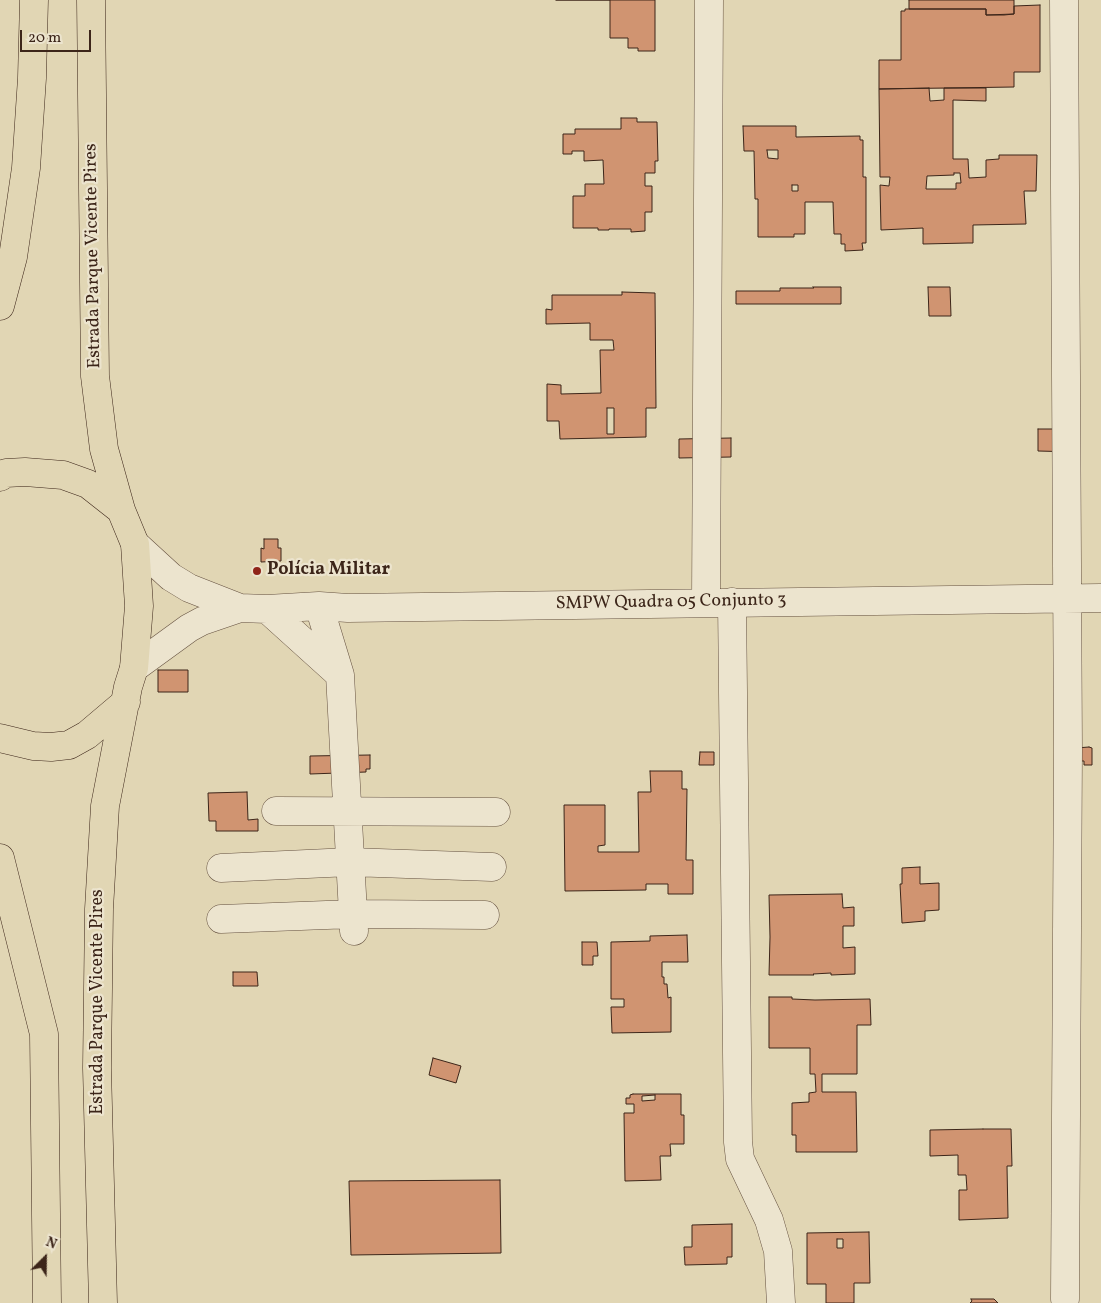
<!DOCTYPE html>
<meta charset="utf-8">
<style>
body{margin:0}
#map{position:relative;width:1101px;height:1303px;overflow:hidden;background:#e1d6b4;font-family:Vollkorn,serif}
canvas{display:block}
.north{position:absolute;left:20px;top:1233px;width:50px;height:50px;-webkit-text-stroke:4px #ece4ce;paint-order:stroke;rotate:23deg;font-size:14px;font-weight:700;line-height:20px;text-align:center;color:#3c2519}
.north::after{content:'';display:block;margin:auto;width:18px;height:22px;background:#3c2519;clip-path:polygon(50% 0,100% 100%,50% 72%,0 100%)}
.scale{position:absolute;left:20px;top:30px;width:71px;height:22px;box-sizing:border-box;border:2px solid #3c2519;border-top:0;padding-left:6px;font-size:15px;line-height:18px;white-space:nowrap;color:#3c2519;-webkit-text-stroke:4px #ece4ce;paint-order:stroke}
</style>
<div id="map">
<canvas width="1101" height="1303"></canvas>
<div class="north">N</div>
<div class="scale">20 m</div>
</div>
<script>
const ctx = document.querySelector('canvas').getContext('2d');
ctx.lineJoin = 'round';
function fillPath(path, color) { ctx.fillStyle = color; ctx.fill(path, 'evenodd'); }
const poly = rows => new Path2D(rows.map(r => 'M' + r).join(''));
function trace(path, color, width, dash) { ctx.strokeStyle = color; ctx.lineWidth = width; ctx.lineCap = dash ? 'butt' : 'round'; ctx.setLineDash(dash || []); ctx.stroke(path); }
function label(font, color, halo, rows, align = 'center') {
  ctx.font = font + ' Vollkorn,serif'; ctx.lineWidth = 4.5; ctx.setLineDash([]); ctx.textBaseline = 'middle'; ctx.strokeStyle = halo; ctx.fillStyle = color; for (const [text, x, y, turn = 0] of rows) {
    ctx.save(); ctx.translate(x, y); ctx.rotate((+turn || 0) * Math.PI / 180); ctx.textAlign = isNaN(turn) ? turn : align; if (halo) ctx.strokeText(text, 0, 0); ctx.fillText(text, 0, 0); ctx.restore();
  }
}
const building = poly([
 [556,0,655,0,655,51,638,51,638,48,628,48,628,38,610,38,610,0,556,0],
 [909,0,1014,0,1014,14,986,15,986,9,909,9,909,0],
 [1040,5,1040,72,1014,72,1014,87,879,89,879,60,901,60,901,11,905,11,905,9,986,9,986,15,1004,15,1014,14,1014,6,1040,5],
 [929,88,930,101,944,100,944,88,986,88,986,101,953,100,953,159,968,159,969,178,986,177,986,160,999,159,999,155,1037,155,1036,191,1024,191,1026,224,973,225,973,243,968,243,923,244,923,228,881,230,880,185,889,186,890,177,880,177,879,89,929,88],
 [954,173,960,173,961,183,956,183,956,189,926,189,927,176,954,175,954,173],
 [621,118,637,118,637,122,657,122,658,161,655,161,655,173,645,173,645,186,652,186,652,212,645,212,645,231,631,232,631,229,609,229,609,230,598,230,598,228,573,228,573,196,585,196,585,184,604,184,603,160,584,161,584,151,572,151,572,154,563,154,563,134,575,134,575,129,621,129,621,118],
 [743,126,796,126,796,137,860,136,860,140,863,140,863,177,866,177,866,243,862,243,863,250,845,251,845,244,841,244,841,234,834,234,833,202,805,202,805,234,794,234,794,237,758,237,758,199,755,199,754,151,744,151,743,126],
 [767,150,778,150,778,159,768,158,767,150],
 [792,185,798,185,798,191,792,191,792,185],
 [813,287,841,287,841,304,736,304,736,291,780,291,780,288,814,288,813,287],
 [928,287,950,287,951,316,929,316,928,287],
 [622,292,655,293,656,408,646,408,646,437,560,439,559,421,547,421,547,384,561,385,561,394,601,393,600,350,614,350,613,340,590,340,590,323,546,324,546,309,552,310,552,295,622,295,622,292],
 [607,408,614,408,614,434,607,434,607,408],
 [1038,429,1076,429,1076,452,1038,451,1038,429],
 [731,438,731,457,679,458,679,439,731,438],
 [264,539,278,539,278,548,281,548,281,561,261,562,261,548,264,549,264,539],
 [158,670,188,670,188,692,158,692,158,670],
 [1089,747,1092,748,1092,765,1084,765,1084,761,1076,761,1076,748,1089,747],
 [700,752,714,752,714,765,699,765,700,752],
 [370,755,370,769,366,769,366,772,310,774,310,756,370,755],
 [650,771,682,771,682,789,687,789,686,860,693,860,693,894,668,894,668,884,646,884,646,890,565,891,564,805,605,805,605,845,598,846,598,852,639,852,638,792,651,792,650,771],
 [247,792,248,820,258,819,258,831,216,831,216,821,209,821,208,793,247,792],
 [920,867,920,884,939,883,939,910,925,911,925,921,902,923,900,884,902,884,902,868,920,867],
 [842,894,843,908,854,907,854,926,843,926,843,948,855,947,855,974,831,975,831,973,813,974,814,975,769,975,770,937,769,895,842,894],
 [687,935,688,962,662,962,662,977,664,977,664,984,667,984,668,998,671,997,671,1032,612,1033,611,1007,624,1007,624,999,611,999,611,942,650,941,650,936,687,935],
 [582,942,597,942,598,956,593,956,593,965,582,965,582,942],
 [233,972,257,972,258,986,233,986,233,972],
 [769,997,792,997,792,999,815,1000,870,999,871,1025,857,1025,857,1074,822,1074,822,1092,856,1092,857,1152,796,1152,796,1135,792,1135,792,1103,809,1102,809,1093,816,1092,815,1074,810,1074,810,1048,769,1048,769,997],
 [433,1058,461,1066,456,1083,429,1075,433,1058],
 [633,1094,681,1094,681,1115,684,1115,684,1144,670,1144,671,1156,660,1156,661,1180,625,1181,624,1113,634,1113,634,1104,626,1104,626,1098,630,1098,630,1095,633,1094],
 [655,1095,655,1100,642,1101,642,1096,655,1095],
 [983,1129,1011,1129,1012,1166,1007,1166,1008,1218,959,1220,959,1190,967,1190,966,1175,958,1175,958,1155,930,1156,930,1130,983,1129],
 [500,1180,501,1253,351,1255,349,1181,500,1180],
 [732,1224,732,1257,727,1257,727,1264,685,1265,684,1247,692,1247,692,1225,732,1224],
 [869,1232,870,1283,854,1283,854,1303,826,1303,826,1284,807,1284,807,1233,869,1232],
 [837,1239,843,1239,843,1248,837,1248,837,1239],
 [971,1299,994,1299,998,1303,970,1303,972,1301,971,1299]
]);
fillPath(building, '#d09471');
trace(building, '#3c2519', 1);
const minor = poly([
 [1064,0,1068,749,1065,1299],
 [135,544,171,577,189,588,240,608,267,609,319,606,348,608,1101,598],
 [706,602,709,0],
 [732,602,738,1142,740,1159,769,1220,778,1251,781,1303],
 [319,606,340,675,354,931],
 [267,609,339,674],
 [134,668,189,628,202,621,240,608],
 [276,811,496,812],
 [221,868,350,862,492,867],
 [221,919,353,914,485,915]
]);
const major = poly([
 [91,0,95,376,104,449,121,510,135,544,139,606,134,668,128,687,105,806,99,909,97,1068,103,1303],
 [0,306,13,257,26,168,32,78,34,0],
 [0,477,6,473,25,472,63,475,88,484,121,510],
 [0,738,33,746,51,747,69,745,87,735,126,702],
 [0,858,44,1034,47,1303]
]);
trace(minor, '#655140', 29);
trace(major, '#3c2519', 29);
trace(minor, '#ece4ce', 28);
trace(major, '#e1d6b4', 28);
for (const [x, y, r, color] of [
 [257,571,5,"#8f2418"]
]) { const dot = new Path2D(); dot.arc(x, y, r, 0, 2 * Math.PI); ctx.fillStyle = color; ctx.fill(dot); trace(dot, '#ece4ce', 2); }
label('18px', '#3c2519', '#ece4ce', [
 ["Estrada Parque Vicente Pires",94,256,-91],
 ["SMPW Quadra 05 Conjunto 3",671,603,-1],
 ["Estrada Parque Vicente Pires",99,1002,-90]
]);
label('bold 18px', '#3c2519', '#ece4ce', [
 ["Polícia Militar",267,571]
], 'left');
</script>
